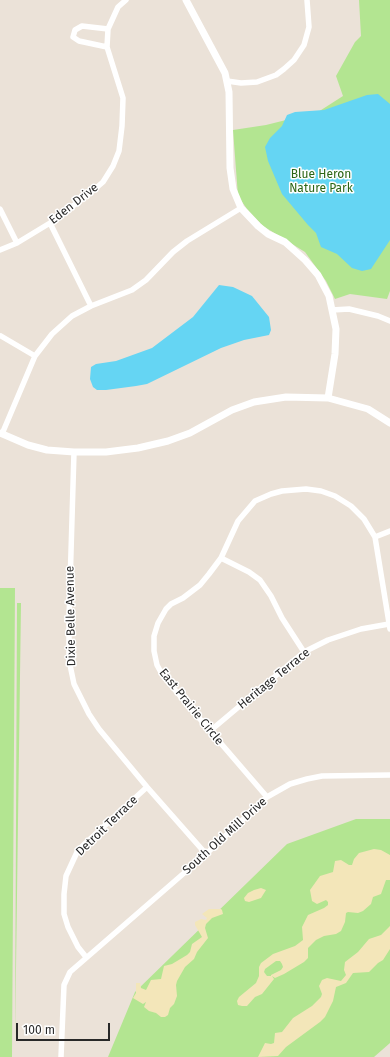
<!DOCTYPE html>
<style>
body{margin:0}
#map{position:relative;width:390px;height:1057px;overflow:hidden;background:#ebe2d8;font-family:"Fira Sans",sans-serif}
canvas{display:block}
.scale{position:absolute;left:16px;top:1023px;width:94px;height:18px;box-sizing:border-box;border:2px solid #282828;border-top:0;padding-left:5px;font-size:12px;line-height:14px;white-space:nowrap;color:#282828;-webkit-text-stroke:3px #fff;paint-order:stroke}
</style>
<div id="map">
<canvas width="390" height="1057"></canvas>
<div class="scale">100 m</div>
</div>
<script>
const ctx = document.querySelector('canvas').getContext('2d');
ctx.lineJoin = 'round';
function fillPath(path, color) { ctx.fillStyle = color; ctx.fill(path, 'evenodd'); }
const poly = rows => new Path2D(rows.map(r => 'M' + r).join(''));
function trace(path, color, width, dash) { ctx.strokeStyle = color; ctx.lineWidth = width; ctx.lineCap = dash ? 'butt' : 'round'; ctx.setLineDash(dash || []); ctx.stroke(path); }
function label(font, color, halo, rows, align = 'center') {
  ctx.font = font + ' "Fira Sans",sans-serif'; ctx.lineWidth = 3; ctx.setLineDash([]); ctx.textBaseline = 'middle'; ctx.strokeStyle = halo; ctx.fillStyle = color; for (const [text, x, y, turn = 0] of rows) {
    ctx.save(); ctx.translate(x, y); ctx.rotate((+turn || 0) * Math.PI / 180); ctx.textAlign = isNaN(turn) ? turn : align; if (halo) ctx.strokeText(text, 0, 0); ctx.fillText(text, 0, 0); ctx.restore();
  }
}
fillPath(poly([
 [359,0,390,0,390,291,387,299,350,294,335,299,326,281,305,252,263,226,247,209,238,196,233,130,266,125,318,112,343,96,336,76,355,42,361,36],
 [0,588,15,588,12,1057,0,1057],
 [17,603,21,603,15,1041],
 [356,819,390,819,390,1043,374,1057,108,1057,135,992,287,844]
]), '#b3e591');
fillPath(poly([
 [374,849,381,850,390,855,390,880,386,880,381,894,373,897,371,904,363,911,358,913,348,912,346,913,345,922,341,931,336,934,324,936,316,940,308,948,308,958,304,962,284,974,275,978,272,976,274,979,262,994,255,997,247,1006,242,1006,238,1005,237,1001,239,997,256,983,259,976,259,967,261,963,273,954,295,946,303,940,302,927,308,915,324,908,328,905,328,902,326,900,317,904,312,901,310,890,320,876,333,872,335,861,341,860,349,865,352,865,354,859,359,853],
 [276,961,280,961,282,964,283,967,281,970,271,975,271,976,267,976,264,972,265,969],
 [261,888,266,890,261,898,249,902,245,901,244,898,248,893,254,890],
 [209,909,221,909,222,910,223,914,212,918,206,924,205,928,208,938,197,952,194,959,185,967,177,981,176,985,177,996,174,1004,170,1008,168,1015,165,1017,161,1017,156,1013,149,1011,144,1007,146,1002,143,1004,133,998,136,993,136,983,140,983,141,988,146,990,151,980,161,979,164,966,172,964,187,955,190,952,192,944,202,937,195,925,195,922,201,919,206,920,207,918,202,914],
 [390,926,390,949,383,960,378,963,369,972,353,973,346,983,336,987,333,1001,325,1017,320,1022,286,1047,278,1056,258,1057,265,1043,271,1044,274,1043,275,1033,282,1032,293,1018,312,1006,321,997,322,994,319,986,322,980,327,978,341,981,346,975,344,970,345,962,358,952,369,939,381,935]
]), '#f3e6b9');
fillPath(poly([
 [378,94,390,104,390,240,371,269,362,271,352,268,337,254,321,247,316,233,308,225,282,194,268,161,265,147,270,138,282,126,287,115,295,112,324,110,367,95],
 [219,285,233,287,252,296,269,317,271,330,269,335,244,340,221,348,147,384,136,386,106,390,97,390,93,387,90,379,91,367,96,364,116,361,152,348,193,317]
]), '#65d5f3');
trace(poly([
 [107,47,79,41,73,37,75,30,82,26,108,29],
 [227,81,241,83,257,82,276,75,284,69,294,60,304,45,309,27,307,0],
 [0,209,17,243],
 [50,223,91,306],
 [0,250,17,243,50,223,89,194,103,182,113,166,119,151,122,126,123,98,107,47,108,29,118,7,126,0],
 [332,310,349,309,378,316,390,321],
 [1,336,35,356],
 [2,434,35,356,52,334,72,316,91,306,132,290,146,280,173,252,187,241,241,208],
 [74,452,69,619,69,660,74,684,89,714,99,729,147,787,206,854],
 [375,537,390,531],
 [221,558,249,572,260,580,271,596,282,618,304,652],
 [210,731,304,652,328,640,361,629,389,624],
 [267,797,163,676,157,665,154,651,154,636,158,623,166,609,171,604,183,598,200,585,209,574,221,558,238,521,255,501,271,494,282,491,306,489,321,491,335,496,351,506,364,519,375,537,390,629],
 [86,957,78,947,68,927,64,914,64,894,66,876,78,850,147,787],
 [61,1057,64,985,70,972,206,854,267,797,290,784,307,779,322,776,390,775]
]), '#fff', 5.5);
trace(poly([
 [186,0,225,73,229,92,230,168,233,189,241,208,258,226,268,234,285,242,305,260,318,275,329,296,336,329,335,354,328,398],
 [0,433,28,445,47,450,74,452,106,452,138,448,168,441,190,433,232,410,254,402,286,397,328,398,368,409,390,423]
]), '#fff', 7);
label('12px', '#2b6616', '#fff', [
 ["Blue Heron",321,175],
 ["Nature Park",321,189]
]);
label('12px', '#282828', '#fff', [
 ["Eden Drive",74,204,-38],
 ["Dixie Belle Avenue",71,616,-91],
 ["Heritage Terrace",274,679,-39],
 ["East Prairie Circle",191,707,51],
 ["Detroit Terrace",107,826,-44],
 ["South Old Mill Drive",225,836,-42]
]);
</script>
